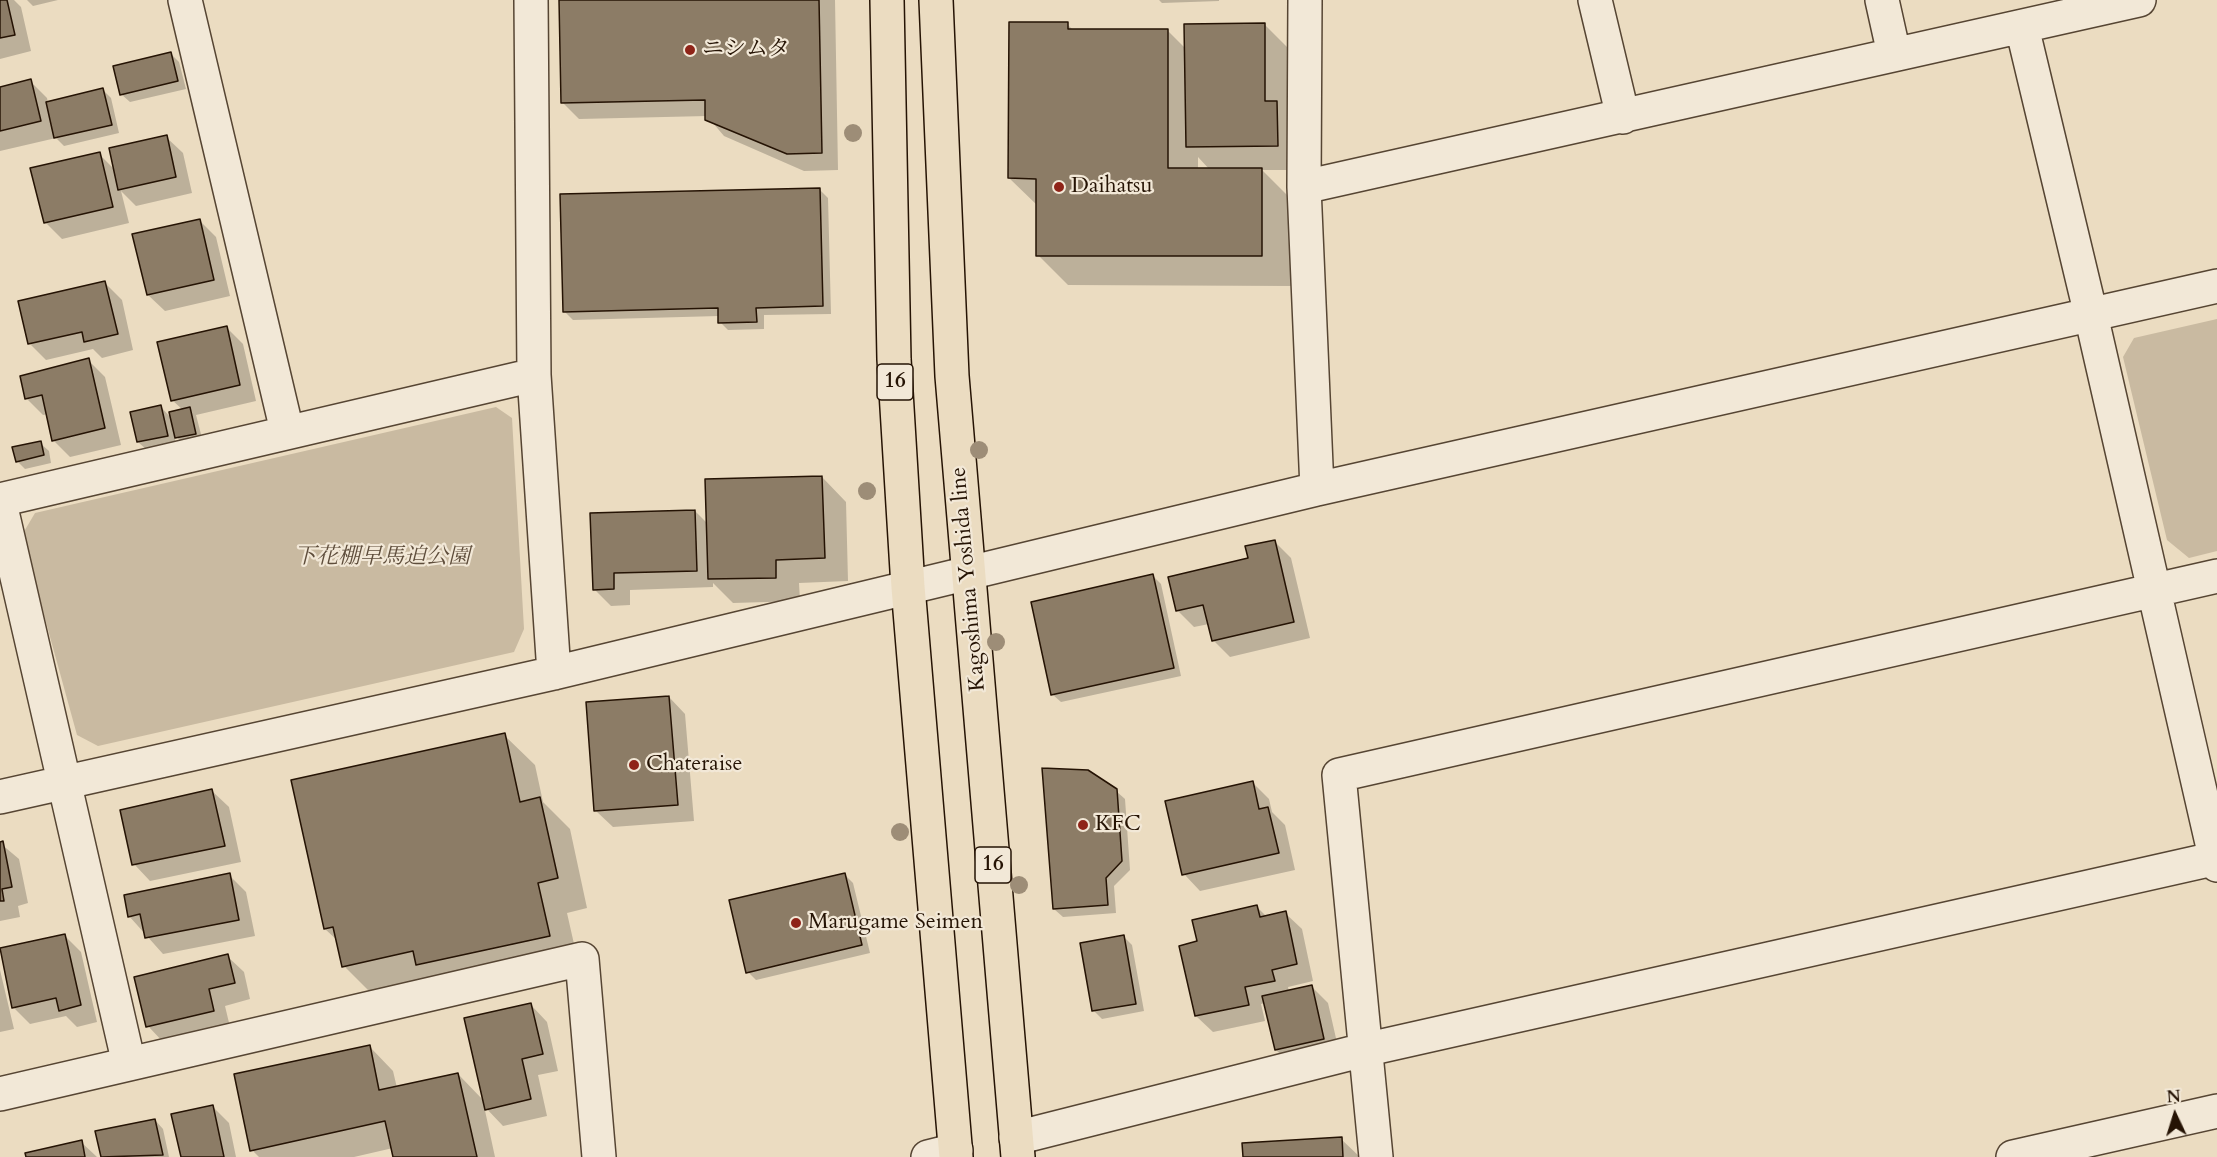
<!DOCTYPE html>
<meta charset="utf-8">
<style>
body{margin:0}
#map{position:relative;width:2217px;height:1157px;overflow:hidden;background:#ebdcc1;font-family:Cardo,serif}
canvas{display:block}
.north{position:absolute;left:2145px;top:1085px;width:60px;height:60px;-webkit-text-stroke:4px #f2e8d7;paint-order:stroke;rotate:356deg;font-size:16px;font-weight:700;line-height:24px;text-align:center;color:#251304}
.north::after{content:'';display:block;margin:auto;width:21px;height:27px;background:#251304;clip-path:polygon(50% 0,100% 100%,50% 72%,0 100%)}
</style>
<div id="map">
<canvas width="2217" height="1157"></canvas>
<div class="north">N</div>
</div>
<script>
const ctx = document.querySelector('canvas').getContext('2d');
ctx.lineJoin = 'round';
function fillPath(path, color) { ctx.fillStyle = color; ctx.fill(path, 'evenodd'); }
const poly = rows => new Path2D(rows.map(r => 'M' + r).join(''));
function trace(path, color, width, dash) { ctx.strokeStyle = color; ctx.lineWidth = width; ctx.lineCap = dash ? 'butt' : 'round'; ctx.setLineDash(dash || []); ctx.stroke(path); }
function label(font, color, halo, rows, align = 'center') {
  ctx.font = font + ' Cardo,"Noto Serif JP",serif'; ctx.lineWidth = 4.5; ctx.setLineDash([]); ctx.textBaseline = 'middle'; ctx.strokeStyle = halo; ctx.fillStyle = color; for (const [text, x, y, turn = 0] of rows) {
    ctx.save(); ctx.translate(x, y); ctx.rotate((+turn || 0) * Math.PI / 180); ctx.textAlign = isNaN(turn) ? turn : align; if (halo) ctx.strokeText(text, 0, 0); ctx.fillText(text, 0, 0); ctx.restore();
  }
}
fillPath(poly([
 [2217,319,2217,551,2189,558,2167,540,2123,357,2134,338],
 [496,407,512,418,524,629,514,652,98,746,77,735,22,535,35,513]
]), '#c9baa1');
fillPath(poly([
 [0,0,14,0,21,7,31,51,0,59],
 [27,0,58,0,33,6],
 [560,0,835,0,838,170,804,171,724,136,707,116,579,119,562,102],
 [1159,0,1219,0,1219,1,1162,3],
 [1067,24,1074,31,1168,31,1186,49,1264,24,1288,48,1289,115,1301,170,1262,170,1292,200,1291,286,1068,285,1038,255,1038,206,1009,178],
 [1198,157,1210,170,1198,170],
 [171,54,179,62,186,89,130,102,121,94],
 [30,81,47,98,48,103,103,90,111,98,119,133,64,146,56,138,0,151,0,88],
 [166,137,183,153,192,193,136,206,121,191,129,223,62,239,45,222,99,154,115,170],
 [819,189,828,198,831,314,764,315,764,329,728,330,720,322,719,316,573,320,564,311],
 [199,220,216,237,230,296,165,311,148,295],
 [105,283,122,300,133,350,102,358,93,349,46,360,29,343],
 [227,328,243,344,256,401,196,415,203,442,185,446,174,434,176,444,147,450,138,442,161,407,172,419,183,410,172,400],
 [88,360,105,377,121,445,70,457,53,440,48,414,43,415,26,398],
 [40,443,49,451,51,463,25,469,17,461],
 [822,477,846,502,848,581,799,583,800,601,733,603,713,583,713,587,630,590,630,605,611,606,594,589,592,515,695,511,708,524],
 [1274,541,1291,558,1310,638,1230,657,1213,640,1209,624,1194,627,1177,610],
 [1153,576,1161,584,1181,676,1061,702,1052,694],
 [669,697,685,714,694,821,613,827,596,811],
 [504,735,535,765,543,802,570,829,587,908,567,913,579,966,374,996,344,966,338,941,325,929],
 [1252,782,1269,799,1272,812,1285,825,1295,870,1200,891,1184,874],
 [212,791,229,807,241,862,150,881,134,864],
 [1116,791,1125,799,1130,870,1114,886,1116,913,1063,917,1054,909],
 [0,843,19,859,28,903,18,906,20,917,0,921],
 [229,875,246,892,255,936,163,954,129,916],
 [845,875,853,883,870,953,756,980,748,972],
 [1257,907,1267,917,1285,913,1302,929,1313,981,1288,987,1289,992,1312,987,1328,1003,1340,1056,1293,1066,1276,1050,1266,1003,1261,1004,1265,1021,1213,1032,1196,1016,1180,947,1199,942],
 [64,935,81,952,97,1022,77,1027,66,1016,30,1024,13,1007,0,949],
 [1124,937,1132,945,1144,1011,1102,1019,1094,1011],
 [227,956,244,972,250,999,225,1006,230,1027,164,1043,148,1026],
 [0,970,14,1029,0,1032],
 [531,1005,547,1022,558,1071,538,1075,547,1116,503,1126,484,1106,495,1157,395,1157,393,1148,354,1157,259,1157,252,1150,369,1046,393,1071,397,1088,458,1074,484,1101],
 [212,1106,229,1123,236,1157,183,1157],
 [155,1120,163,1129,169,1157,103,1157,97,1133],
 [1341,1139,1360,1157,1245,1157],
 [81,1142,97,1157,28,1157]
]), '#0003');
const building = poly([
 [0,0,7,0,15,35,0,38,0,0],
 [559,0,819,0,822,153,787,154,705,120,705,100,561,103,559,0],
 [1009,22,1068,22,1068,29,1168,29,1168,168,1262,168,1262,256,1036,256,1036,179,1008,178,1009,22],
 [1265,23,1265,101,1277,101,1278,146,1186,147,1184,24,1265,23],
 [171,52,178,81,120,95,113,66,171,52],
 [31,79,41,121,0,131,0,87,31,79],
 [103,88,112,125,54,138,46,102,103,88],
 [167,135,176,177,118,190,109,148,167,135],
 [100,152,113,207,44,223,30,168,100,152],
 [820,188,823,306,756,308,757,322,718,323,718,308,563,312,560,194,820,188],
 [200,219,214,280,147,295,132,234,200,219],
 [105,281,118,334,84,342,82,332,28,344,18,301,105,281],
 [227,326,240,385,171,401,157,342,227,326],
 [89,358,105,428,52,441,42,395,25,399,20,376,89,358],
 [161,405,168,436,137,442,130,412,161,405],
 [190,407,196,434,175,438,169,412,190,407],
 [41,441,44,455,16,462,12,447,41,441],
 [822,476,825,558,776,560,776,578,708,579,705,479,822,476],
 [695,510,697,571,614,573,614,589,593,590,590,513,695,510],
 [1275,540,1294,622,1212,641,1203,605,1176,611,1168,577,1248,558,1245,546,1275,540],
 [1153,574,1174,668,1051,695,1031,602,1153,574],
 [669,696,678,805,594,811,586,702,669,696],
 [505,733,520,802,540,797,558,878,538,883,550,936,416,965,413,951,342,967,333,927,324,929,291,780,505,733],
 [1042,768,1088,770,1117,789,1122,861,1106,878,1108,905,1053,909,1042,768],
 [1253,781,1259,809,1268,807,1279,853,1182,875,1165,801,1253,781],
 [212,789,225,846,132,865,120,810,212,789],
 [3,841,12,887,2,889,4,901,0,901,0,842,3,841],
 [230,873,239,920,145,938,140,914,128,917,124,895,230,873],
 [845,873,862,945,746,973,729,900,845,873],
 [1257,905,1260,917,1286,911,1297,964,1272,970,1275,981,1245,987,1249,1005,1195,1016,1179,946,1197,941,1192,920,1257,905],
 [65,934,81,1005,59,1011,56,998,12,1008,0,948,65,934],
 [1124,935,1136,1004,1092,1011,1080,943,1124,935],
 [228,954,235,983,209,989,214,1011,146,1027,134,977,228,954],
 [1312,985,1324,1039,1275,1050,1262,996,1312,985],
 [531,1003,543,1054,522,1059,531,1099,485,1110,464,1018,531,1003],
 [370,1045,379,1090,458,1073,477,1157,393,1157,385,1121,250,1151,234,1074,370,1045],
 [213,1105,224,1157,181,1157,171,1114,213,1105],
 [155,1119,163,1155,101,1157,95,1131,155,1119],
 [1342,1137,1343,1157,1243,1157,1242,1143,1342,1137],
 [82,1140,85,1157,26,1157,25,1153,82,1140]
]);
fillPath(building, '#8c7c66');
trace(building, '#251304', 1.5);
const minor = poly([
 [185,0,287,431],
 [531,0,534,375,554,673],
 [1305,0,1304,187,1317,489],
 [1595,0,1623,117],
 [1882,0,1894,54],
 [2022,27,2091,315,2217,865],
 [1304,187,2139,0],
 [0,500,534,375],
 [0,503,129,1064],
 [0,797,554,673,1317,489,2217,286],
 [0,1094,582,959,599,1157],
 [1016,1138,1364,1050,2217,858],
 [928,1157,956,1150],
 [1376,1157,1339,775,2217,576],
 [2013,1157,2217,1111]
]);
const primary = poly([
 [887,0,894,359,908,587,956,1157],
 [936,0,952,376,1018,1157]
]);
trace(minor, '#564533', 36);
trace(primary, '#251304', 36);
trace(minor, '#f2e8d7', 33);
trace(primary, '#ebdcc1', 33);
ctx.fillStyle = '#9d8d77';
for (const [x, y] of [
 [853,133],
 [979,450],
 [867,491],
 [996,642],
 [900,832],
 [1019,885]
]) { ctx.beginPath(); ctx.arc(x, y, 9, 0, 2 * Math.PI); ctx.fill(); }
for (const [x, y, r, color] of [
 [690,50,6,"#8f2418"],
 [1059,187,6,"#8f2418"],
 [634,765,6,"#8f2418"],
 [1083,825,6,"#8f2418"],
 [796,923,6,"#8f2418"]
]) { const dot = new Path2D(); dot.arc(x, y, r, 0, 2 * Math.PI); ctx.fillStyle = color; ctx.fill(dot); trace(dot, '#f2e8d7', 2); }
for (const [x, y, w] of [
 [895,382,36],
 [993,865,36]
]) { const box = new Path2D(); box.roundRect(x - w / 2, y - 18, w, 36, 4.5); ctx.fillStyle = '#f2e8d7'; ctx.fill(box); trace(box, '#251304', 1.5); }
label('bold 21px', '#251304', null, [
 ["16",895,382],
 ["16",993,865]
]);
label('22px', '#251304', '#f2e8d7', [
 ["ニシムタ",702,50],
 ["Daihatsu",1071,187],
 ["Chateraise",646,765],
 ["KFC",1095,825],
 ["Marugame Seimen",808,923]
], 'left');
label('italic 22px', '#5e4d3b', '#f2e8d7', [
 ["下花棚早馬迫公園",382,558]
]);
label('22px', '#251304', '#f2e8d7', [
 ["Kagoshima Yoshida line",969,579,-95]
]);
</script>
